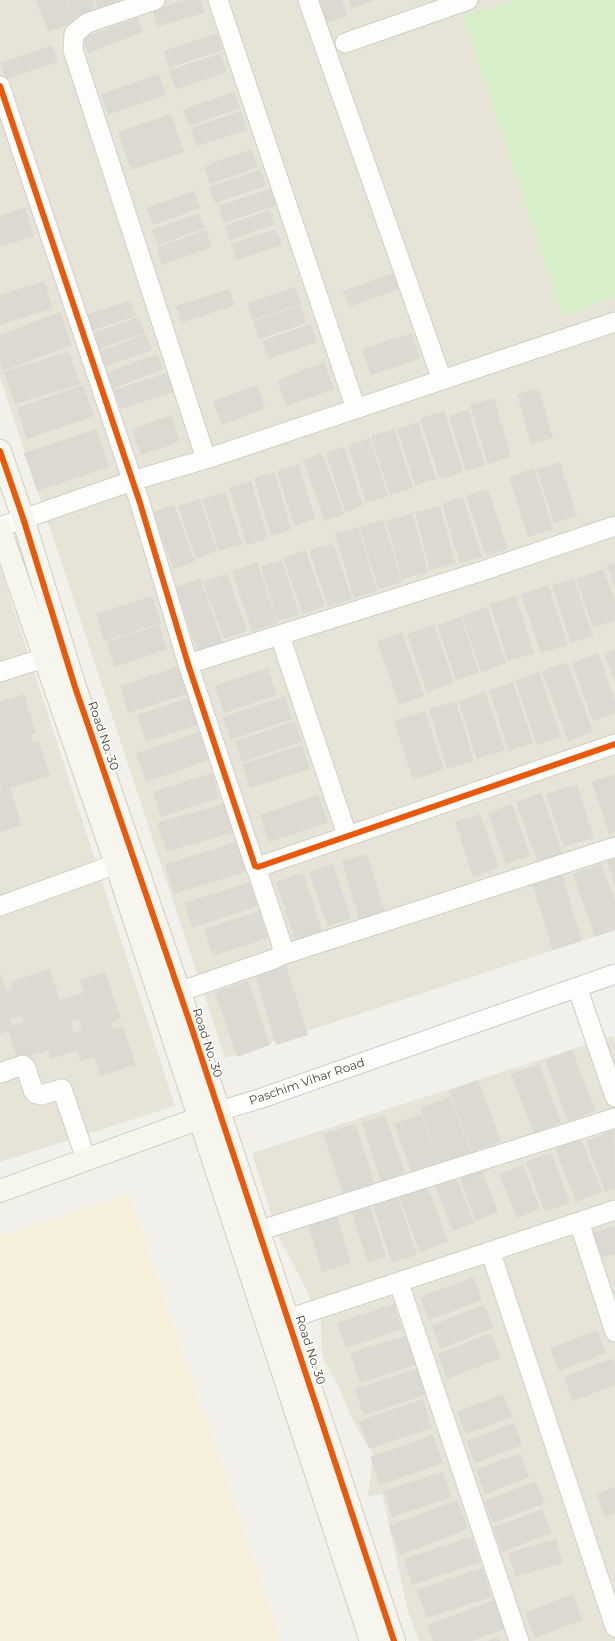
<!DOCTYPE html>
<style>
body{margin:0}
canvas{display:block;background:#f2f0ea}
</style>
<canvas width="615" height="1641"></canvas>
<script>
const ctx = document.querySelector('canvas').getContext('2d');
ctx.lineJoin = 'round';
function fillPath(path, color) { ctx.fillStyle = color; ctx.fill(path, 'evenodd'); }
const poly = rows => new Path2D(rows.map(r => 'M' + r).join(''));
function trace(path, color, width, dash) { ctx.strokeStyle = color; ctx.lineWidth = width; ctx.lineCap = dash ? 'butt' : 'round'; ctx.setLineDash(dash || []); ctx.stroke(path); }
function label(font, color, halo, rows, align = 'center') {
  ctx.font = font + ' Montserrat,sans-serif'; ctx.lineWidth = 3.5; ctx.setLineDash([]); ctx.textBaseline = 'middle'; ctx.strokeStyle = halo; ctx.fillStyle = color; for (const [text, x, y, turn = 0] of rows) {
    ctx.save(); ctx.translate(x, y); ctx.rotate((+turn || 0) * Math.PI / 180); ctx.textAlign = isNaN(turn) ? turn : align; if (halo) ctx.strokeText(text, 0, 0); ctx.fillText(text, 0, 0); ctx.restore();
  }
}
fillPath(poly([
 [0,0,615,0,615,930,225,1058,0,377],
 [0,567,175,1106,0,1162],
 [613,1036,615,1043,615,1641,419,1641,408,1612,382,1494,368,1496,373,1455,352,1419,341,1392,322,1356,321,1322,303,1283,279,1238,252,1153]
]), '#e6e4d7');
fillPath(poly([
 [129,1193,281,1641,0,1641,0,1236]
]), '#f5efdc');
fillPath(poly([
 [516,0,615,0,615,297,563,317,463,16]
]), '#d8eec8');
fillPath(poly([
 [36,0,66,0,74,22,48,32],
 [67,0,93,0,96,11,73,18],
 [95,0,122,0,123,2,98,10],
 [186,0,201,0,204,13,157,27,152,10],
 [313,0,342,0,348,16,322,25],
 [348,0,374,0,351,9],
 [137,18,143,32,88,53,82,38],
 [217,33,222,50,169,68,164,51],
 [52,45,58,62,5,80,0,63],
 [220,54,227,72,176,89,169,70],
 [159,74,166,95,108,115,101,94],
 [234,92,240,108,189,126,183,109],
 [241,111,247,130,197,146,191,128],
 [171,114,184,152,131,170,118,132],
 [252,149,258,167,210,184,204,166],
 [260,170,266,186,215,203,209,187],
 [272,188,278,205,223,223,218,206],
 [194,191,200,208,153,225,147,208],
 [25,207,34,236,0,247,0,216],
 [270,210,274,224,230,240,225,226],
 [199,213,205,228,158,245,152,230],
 [276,229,282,245,236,260,231,244],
 [206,230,212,247,162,265,157,247],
 [393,273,399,289,349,307,343,291],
 [44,281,53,308,0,325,0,295],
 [295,287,301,304,253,320,247,303],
 [229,289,235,305,181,323,176,306],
 [131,300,136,316,88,332,82,316],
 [301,305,306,323,259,339,253,321],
 [60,312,72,345,3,371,0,363,0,335],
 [139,317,145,333,90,352,85,335],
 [311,324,317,342,269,359,262,341],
 [412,333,420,359,371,375,362,349],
 [146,334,152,350,101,368,96,353],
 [69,351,80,384,15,404,4,372],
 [157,354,163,369,109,390,103,374],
 [324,362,334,389,286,406,277,380],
 [167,373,174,392,121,409,114,390],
 [83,385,94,416,27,439,17,408],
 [257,385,265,408,222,425,213,401],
 [539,388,553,438,531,444,517,394],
 [494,398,511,457,488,464,470,405],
 [468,410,485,465,466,471,449,416],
 [444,411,463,472,440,479,420,418],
 [171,415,180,442,141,455,132,429],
 [418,422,436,479,415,485,397,429],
 [96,429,109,467,37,491,24,453],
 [394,429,413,488,390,495,371,436],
 [370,438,388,496,366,503,348,445],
 [344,447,363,506,345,512,326,453],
 [322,453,344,514,325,521,303,460],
 [560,462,577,516,554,523,537,469],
 [299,464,315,519,294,526,277,471],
 [534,468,553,529,528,537,509,477],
 [274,472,292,530,271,536,254,478],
 [251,481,268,539,247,545,229,488],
 [488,489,508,549,486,556,466,496],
 [225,492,242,544,219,551,202,499],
 [463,497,482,557,460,563,442,504],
 [200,499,217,551,196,558,178,506],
 [174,505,195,562,173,569,153,512],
 [440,506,455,563,430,570,415,512],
 [412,513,428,572,402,579,386,521],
 [383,520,402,582,379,589,359,527],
 [358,527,377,591,354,598,335,533],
 [333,543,352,599,328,607,309,550],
 [305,550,325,606,303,614,283,558],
 [282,560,299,614,278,621,261,567],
 [257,562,278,623,252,631,232,571],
 [615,563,615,589,607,565],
 [603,569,615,601,615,620,593,628,576,579],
 [227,574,247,631,224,639,203,582],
 [200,578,223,643,198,652,175,587],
 [574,578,593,636,571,643,552,585],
 [548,585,568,645,541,653,521,594],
 [152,596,161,623,104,641,96,614],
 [516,596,534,653,508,661,490,604],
 [487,607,506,663,481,672,462,616],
 [461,617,479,673,456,680,437,625],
 [159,625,167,649,115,667,106,642],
 [434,625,454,683,427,692,407,634],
 [402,632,424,696,399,705,377,641],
 [615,649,615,683,604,653],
 [598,653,615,700,615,713,593,721,572,663],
 [567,662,593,732,568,741,542,671],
 [183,665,192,692,128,713,120,686],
 [268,668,277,695,224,713,215,685],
 [539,672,561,737,537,745,515,680],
 [513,682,533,743,509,751,489,690],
 [485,692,505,750,477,759,458,701],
 [24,694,36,733,30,735,33,743,39,741,50,776,10,788,22,825,0,832,0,790,2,789,0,781,0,702],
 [194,696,203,723,146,742,137,715],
 [285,696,292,719,230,740,223,717],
 [456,701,474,761,447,769,429,709],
 [425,711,444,770,413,780,394,721],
 [295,721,302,742,242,762,235,741],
 [199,732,209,760,146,782,136,753],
 [302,745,310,769,250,788,242,764],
 [212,773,219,798,161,817,153,792],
 [615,774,615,832,609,834,592,782],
 [577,784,594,838,564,847,546,794],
 [541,793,563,854,538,863,516,802],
 [318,795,328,823,269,842,260,815],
 [226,803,235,832,166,852,157,823],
 [512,804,530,856,506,864,488,813],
 [480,814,499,868,473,877,455,822],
 [240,841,249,871,174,894,165,864],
 [367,854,385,912,359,920,342,861],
 [615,855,615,887,606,858],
 [333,864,351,919,327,926,309,872],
 [601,864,615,901,615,930,595,937,573,874],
 [303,873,322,931,295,940,276,882],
 [562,874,582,941,553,950,532,883],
 [250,882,258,906,192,928,184,903],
 [259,911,268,938,213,956,204,929],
 [286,965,308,1035,276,1045,255,975],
 [50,969,60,1000,84,992,80,980,105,972,121,1019,110,1023,113,1030,123,1026,136,1065,100,1076,94,1057,80,1061,77,1050,51,1059,48,1050,18,1060,8,1031,0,1034,0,973,6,990,13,988,11,982],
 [22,1016,24,1022,12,1026,10,1019],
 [79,1019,82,1030,74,1032,71,1022],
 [248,981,270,1045,237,1057,215,992],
 [572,1050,596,1111,568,1121,545,1060],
 [539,1064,561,1123,534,1133,511,1074],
 [478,1080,501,1141,472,1152,449,1091],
 [450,1097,473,1158,443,1169,420,1108],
 [421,1114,442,1168,414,1178,394,1124],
 [385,1115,405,1173,381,1182,362,1123],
 [355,1124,376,1186,344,1196,323,1134],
 [614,1130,615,1189,605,1192,586,1141],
 [581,1139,602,1192,576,1202,555,1149],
 [551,1152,570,1203,545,1212,526,1162],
 [523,1165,540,1209,517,1218,499,1174],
 [481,1168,498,1212,476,1221,459,1176],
 [455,1175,474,1223,453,1231,434,1183],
 [427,1186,448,1241,420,1252,399,1196],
 [396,1193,417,1255,392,1263,372,1201],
 [368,1201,386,1257,368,1263,350,1207],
 [336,1213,351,1263,322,1272,307,1222],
 [615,1226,615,1254,598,1258,592,1233],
 [474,1277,482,1300,429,1320,420,1297],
 [394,1304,402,1329,346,1348,337,1323],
 [484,1305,493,1328,440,1349,432,1325],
 [597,1330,606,1353,559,1371,550,1348],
 [491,1333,501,1358,447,1379,438,1354],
 [411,1334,420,1363,360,1383,350,1353],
 [613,1358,615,1364,615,1385,573,1401,564,1377],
 [417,1369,425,1395,364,1415,355,1389],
 [503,1394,512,1417,466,1434,457,1412],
 [423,1399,432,1428,369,1449,359,1421],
 [514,1423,522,1445,475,1463,466,1441],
 [433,1435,443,1463,380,1485,370,1457],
 [520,1453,529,1477,485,1494,476,1470],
 [443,1472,451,1497,392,1517,384,1491],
 [536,1481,545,1503,493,1523,484,1501],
 [615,1487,615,1513,605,1517,596,1494],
 [457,1500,468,1529,400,1555,389,1526],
 [542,1509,552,1533,502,1552,493,1528],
 [471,1537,480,1562,412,1585,404,1559],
 [556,1539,563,1563,515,1577,508,1553],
 [482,1568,491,1597,427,1618,417,1590],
 [573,1594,582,1620,535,1638,525,1613],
 [496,1600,507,1628,472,1641,433,1641,427,1625],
 [499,1637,500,1641,487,1641]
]), '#dbd9d2');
const street = poly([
 [155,0,87,23,74,34,73,50,206,459],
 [218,0,356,409],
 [308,0,442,380],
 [345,43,468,0],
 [0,86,140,503,188,664,255,866,258,867,615,744],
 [0,527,132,481,206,459,615,322],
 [280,636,347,835],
 [188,664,476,573,615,526],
 [0,672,44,658],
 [0,906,116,864],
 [282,955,615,847],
 [577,987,615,1097],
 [179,992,274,959,282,955,282,945,256,867],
 [0,1073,23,1065,26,1068,33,1090,36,1094,41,1095,62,1089,86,1159],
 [219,1111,259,1099,615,974],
 [579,1222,615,1332],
 [258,1231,615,1118],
 [491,1253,615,1627],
 [399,1283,519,1641],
 [288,1319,615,1210]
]);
const secondary = poly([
 [0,451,23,518,75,687,190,1023,394,1641],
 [0,529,116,864,371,1641],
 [0,1191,214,1113]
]);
trace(street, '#d0cec7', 21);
trace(secondary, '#d1d0c0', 24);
trace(street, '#fdfdfc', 19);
trace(secondary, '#f7f6ee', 22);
trace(poly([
 [0,86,140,503,188,664,255,866,258,867,615,744],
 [0,451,23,518,75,687,190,1023,394,1641]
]), '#e8590c', 6);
label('12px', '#484435', '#fff', [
 ["Road No. 30",103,736,71],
 ["Road No. 30",207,1043,72],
 ["Paschim Vihar Road",307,1082,-19],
 ["Road No. 30",310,1350,72]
]);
</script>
